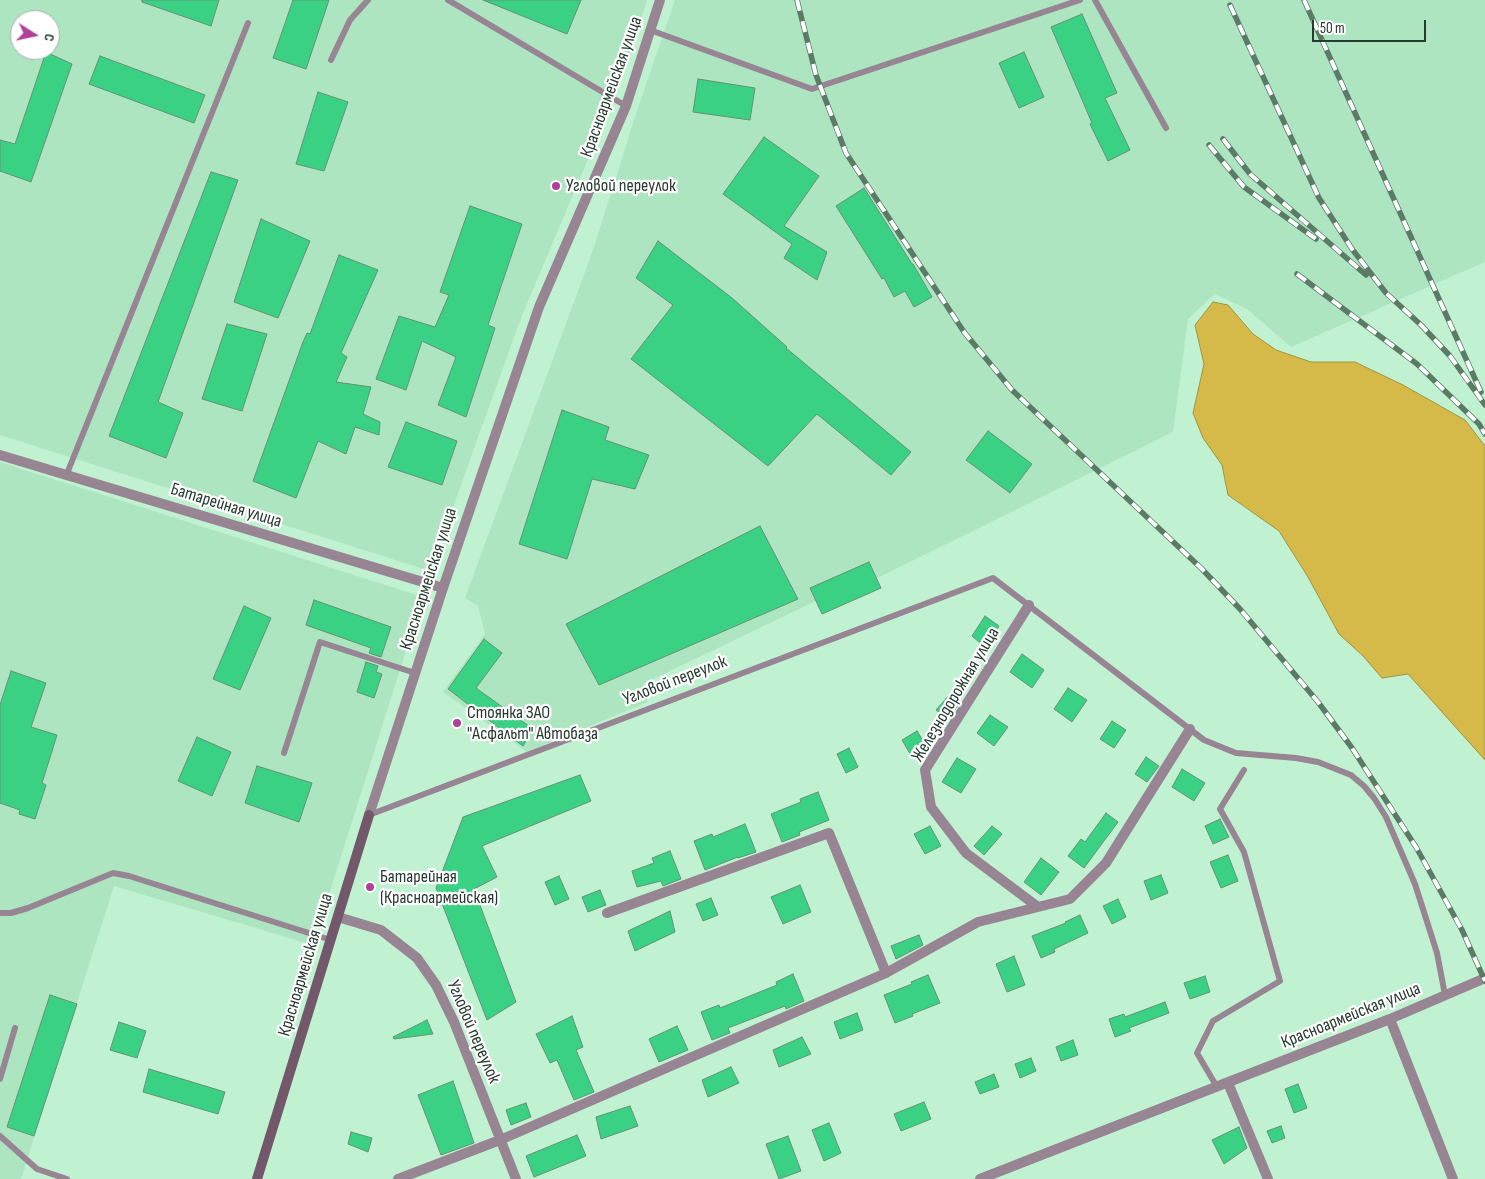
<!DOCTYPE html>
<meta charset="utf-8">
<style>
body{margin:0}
#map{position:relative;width:1485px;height:1179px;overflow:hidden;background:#c0f2d1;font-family:"Sofia Sans Condensed",sans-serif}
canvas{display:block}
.north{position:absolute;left:10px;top:10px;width:50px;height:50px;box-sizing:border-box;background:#fff;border:1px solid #a8b0ab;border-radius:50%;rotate:100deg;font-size:14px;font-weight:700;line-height:20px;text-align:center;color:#263a2d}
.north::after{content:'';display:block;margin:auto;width:18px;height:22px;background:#b1409c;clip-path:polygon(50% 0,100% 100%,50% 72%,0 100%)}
.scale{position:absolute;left:1312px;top:20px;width:114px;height:22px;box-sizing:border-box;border:2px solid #263a2d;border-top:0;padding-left:6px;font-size:15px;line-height:18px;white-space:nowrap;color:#263a2d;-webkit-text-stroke:4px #fff;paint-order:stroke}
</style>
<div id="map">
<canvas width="1485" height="1179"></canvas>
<div class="north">С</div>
<div class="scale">50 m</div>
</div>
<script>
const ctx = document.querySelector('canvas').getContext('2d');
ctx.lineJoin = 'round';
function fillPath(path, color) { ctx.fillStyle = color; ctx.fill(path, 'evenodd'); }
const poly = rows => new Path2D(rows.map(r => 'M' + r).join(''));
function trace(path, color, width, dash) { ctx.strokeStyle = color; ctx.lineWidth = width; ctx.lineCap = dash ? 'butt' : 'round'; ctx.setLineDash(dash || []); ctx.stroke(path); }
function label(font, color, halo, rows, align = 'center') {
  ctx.font = font + ' "Sofia Sans Condensed",sans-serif'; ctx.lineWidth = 4.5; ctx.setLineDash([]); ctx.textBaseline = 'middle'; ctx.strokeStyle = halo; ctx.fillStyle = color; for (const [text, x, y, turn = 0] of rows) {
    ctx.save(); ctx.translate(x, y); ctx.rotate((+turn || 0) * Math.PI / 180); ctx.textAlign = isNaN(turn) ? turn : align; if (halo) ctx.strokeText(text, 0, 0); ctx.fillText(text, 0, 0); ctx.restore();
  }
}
fillPath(poly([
 [0,0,647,0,618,88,521,318,430,571,0,435],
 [20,20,50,20,50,50,20,50],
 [675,0,1485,0,1485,262,1291,347,1247,309,1215,294,1188,319,1173,432,827,603,820,599,643,684,648,702,527,752,443,692,485,634,478,606,465,598,593,250,636,114],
 [0,462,423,597,313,945,114,886,21,1179,0,1179]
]), '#ade5c1');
const water = poly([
 [1213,302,1228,305,1253,334,1276,350,1311,362,1355,362,1403,385,1465,420,1485,446,1485,760,1408,674,1382,678,1363,656,1339,634,1308,577,1279,531,1228,495,1222,465,1203,438,1193,413,1204,364,1195,325,1213,302]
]);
fillPath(water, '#d5ba4a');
trace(water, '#a09441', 1);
const building = poly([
 [142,0,219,0,211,26,142,2,142,0],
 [293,0,329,0,306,69,273,58,293,0],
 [483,0,581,0,567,34,483,0],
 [1082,14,1117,93,1105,98,1130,150,1108,161,1090,124,1092,123,1051,27,1082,14],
 [46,52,72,64,31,182,0,171,0,140,15,144,46,52],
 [1024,52,1044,97,1019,108,999,63,1024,52],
 [100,56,205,95,194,123,89,84,100,56],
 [698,79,755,88,750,120,693,112,698,79],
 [318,92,348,102,324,171,296,164,318,92],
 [764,137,819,176,784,226,827,252,817,280,784,258,792,244,723,194,764,137],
 [211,172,238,180,158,402,183,413,166,458,109,436,211,172],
 [864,188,912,264,913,264,932,297,914,307,905,291,894,297,884,278,882,279,836,206,864,188],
 [470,206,522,224,488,325,495,328,466,417,438,405,456,357,422,341,406,390,376,379,399,316,435,327,449,295,440,292,470,206],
 [261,219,310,241,278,318,234,302,261,219],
 [658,241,732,298,787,347,786,348,911,452,891,475,817,414,768,466,631,359,673,305,636,278,658,241],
 [339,255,378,270,341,353,347,357,336,382,371,387,363,414,380,422,379,435,355,427,346,454,318,441,296,498,253,481,303,342,307,333,310,334,339,255],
 [227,324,267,334,242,411,202,399,227,324],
 [562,410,609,427,605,440,649,455,635,489,592,479,567,559,519,544,562,410],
 [406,422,457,441,442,485,388,467,406,422],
 [988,431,1032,464,1010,493,966,460,988,431],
 [760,526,798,599,599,685,566,624,760,526],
 [869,562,881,588,822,614,810,588,869,562],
 [314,600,391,627,381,657,369,653,371,648,306,625,314,600],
 [244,606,271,618,240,690,213,679,244,606],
 [985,616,999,626,986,648,972,636,985,616],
 [484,639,502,653,476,688,533,729,523,746,448,689,484,639],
 [1022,654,1044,670,1032,688,1010,672,1022,654],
 [366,662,378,666,376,672,382,674,374,698,357,692,366,662],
 [11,671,46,683,31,727,57,735,42,783,46,785,35,819,19,814,20,810,0,803,0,705,11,671],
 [1068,688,1087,700,1072,722,1054,709,1068,688],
 [950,694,960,702,948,720,936,710,950,694],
 [990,715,1008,727,994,746,977,733,990,715],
 [1112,721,1126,730,1114,748,1100,739,1112,721],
 [917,731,927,747,912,757,902,740,917,731],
 [197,737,231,752,212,796,178,781,197,737],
 [849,748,858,767,846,773,837,754,849,748],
 [1146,757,1159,766,1147,782,1135,774,1146,757],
 [957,758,976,769,961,793,942,782,957,758],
 [257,766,312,783,299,822,245,803,257,766],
 [1182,769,1205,783,1194,801,1172,787,1182,769],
 [580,775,591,801,482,846,497,877,474,889,516,1002,487,1020,436,888,463,817,580,775],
 [818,792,829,820,799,832,800,835,782,842,771,814,801,802,800,799,818,792],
 [1106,813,1118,822,1084,868,1068,856,1081,839,1085,842,1106,813],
 [1220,819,1229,837,1213,844,1205,826,1220,819],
 [745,824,756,852,738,858,738,857,705,870,694,841,712,834,713,837,745,824],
 [930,826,941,846,925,854,914,834,930,826],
 [992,826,1002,834,984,855,974,846,992,826],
 [670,851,681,879,663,886,661,881,637,887,632,871,654,863,652,858,670,851],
 [1228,855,1238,881,1221,888,1210,862,1228,855],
 [1041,858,1059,872,1041,895,1024,882,1041,858],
 [1161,875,1168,893,1151,900,1144,881,1161,875],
 [559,876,569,899,555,905,545,882,559,876],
 [800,885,811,912,783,924,771,897,800,885],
 [600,890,606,905,588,912,582,897,600,890],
 [711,898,718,915,703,921,696,904,711,898],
 [1118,899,1126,917,1112,924,1103,906,1118,899],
 [670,911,675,932,635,951,628,931,670,911],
 [1080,915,1088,933,1054,949,1055,952,1041,958,1032,936,1066,923,1065,922,1080,915],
 [919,935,923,945,896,959,891,946,919,935],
 [1014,956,1025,985,1007,992,996,964,1014,956],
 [793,974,804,1001,786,1009,785,1006,728,1028,730,1033,712,1040,701,1012,719,1005,720,1008,777,985,776,982,793,974],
 [928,975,940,1003,912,1014,913,1016,895,1023,884,995,912,984,911,982,928,975],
 [1205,976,1210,992,1190,999,1184,983,1205,976],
 [50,995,77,1004,34,1136,7,1127,50,995],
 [1165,1002,1169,1013,1129,1028,1131,1031,1115,1037,1109,1019,1124,1014,1125,1017,1165,1002],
 [857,1013,863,1030,840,1039,834,1022,857,1013],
 [572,1016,583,1047,576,1050,594,1092,574,1100,557,1060,550,1063,536,1034,572,1016],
 [427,1020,433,1034,394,1039,393,1037,427,1020],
 [119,1022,146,1031,137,1058,110,1050,119,1022],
 [677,1026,688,1050,659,1062,649,1039,677,1026],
 [802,1037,811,1054,779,1067,773,1050,802,1037],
 [1073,1040,1078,1055,1061,1061,1056,1047,1073,1040],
 [1031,1058,1036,1071,1020,1078,1015,1064,1031,1058],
 [731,1067,739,1083,708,1097,702,1080,731,1067],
 [149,1069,225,1092,218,1114,143,1092,149,1069],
 [994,1074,999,1087,980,1094,975,1082,994,1074],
 [453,1081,474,1143,441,1155,418,1095,453,1081],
 [1298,1084,1307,1108,1294,1113,1285,1089,1298,1084],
 [924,1102,931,1119,901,1131,894,1114,924,1102],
 [526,1103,531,1117,511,1125,506,1110,526,1103],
 [630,1106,638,1126,601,1139,596,1117,630,1106],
 [829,1123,841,1153,824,1161,812,1130,829,1123],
 [1281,1126,1285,1138,1272,1143,1267,1131,1281,1126],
 [1239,1127,1247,1148,1224,1164,1212,1140,1239,1127],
 [351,1132,372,1138,368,1152,348,1144,351,1132],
 [577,1135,586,1156,534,1177,526,1156,577,1135],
 [788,1136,801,1171,779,1179,766,1144,788,1136]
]);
fillPath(building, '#3bd184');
trace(building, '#649274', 1);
trace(poly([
 [448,0,626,106],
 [1095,0,1166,128],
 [650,30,812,89,1080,0],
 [331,60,350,20,368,0],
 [66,476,248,23],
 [284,753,320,642,415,673],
 [369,815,993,578,1204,740,1236,753,1296,758,1318,762,1351,775,1364,786,1374,798,1386,817,1415,884,1437,953,1445,995],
 [0,913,11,913,28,908,113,873,129,876,331,940],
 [0,1079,15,1028],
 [1217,1087,1197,1053,1213,1021,1280,981,1244,852,1220,809,1244,770],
 [0,1136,37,1169,67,1179]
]), '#988593', 6);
trace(poly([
 [0,455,443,588],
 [1029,605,925,770,931,807,966,853,1038,907],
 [369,815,443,588,539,307,626,106,660,0],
 [607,913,829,833,886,973],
 [338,917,381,930,417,958,436,985,454,1022,516,1179],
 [1390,1019,1453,1179],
 [1228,1083,1268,1179],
 [398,1179,500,1140,886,973,978,922,1070,899,1106,863,1190,729],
 [980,1179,1390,1019,1485,978]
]), '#988593', 10);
trace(poly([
 [257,1179,369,815]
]), '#73586c', 10);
const rail = poly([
 [797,0,816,75,846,153,964,332,1012,390,1201,568,1240,609,1318,702,1352,748,1416,847,1462,930,1485,981],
 [1304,0,1481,392],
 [1230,5,1319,198,1352,249,1386,293,1421,325,1450,356,1485,405],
 [1223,139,1250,174,1366,275],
 [1209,145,1244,187,1316,239],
 [1297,274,1417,364,1479,424,1485,434]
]);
trace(rail, '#5c7b67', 5.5);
trace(rail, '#fff', 4, [11]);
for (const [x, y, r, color] of [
 [556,186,5,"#b1409c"],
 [457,723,5,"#b1409c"],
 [370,887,5,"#b1409c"]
]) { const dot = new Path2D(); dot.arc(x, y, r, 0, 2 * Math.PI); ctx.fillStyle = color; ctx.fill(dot); trace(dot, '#fff', 2); }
label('18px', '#263a2d', '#fff', [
 ["Красноармейская улица",612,87,-70],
 ["Батарейная улица",226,506,17],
 ["Красноармейская улица",429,579,-72],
 ["Угловой переулок",675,681,-21],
 ["Железнодорожная улица",956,695,-59],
 ["Красноармейская улица",306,965,-73],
 ["Красноармейская улица",1351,1016,-22],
 ["Угловой переулок",473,1032,67]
]);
label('18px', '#263a2d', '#fff', [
 ["Угловой переулок",566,186],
 ["Стоянка ЗАО",467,713],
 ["\"Асфальт\" Автобаза",467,734],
 ["Батарейная",380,877],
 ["(Красноармейская)",380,898]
], 'left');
</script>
